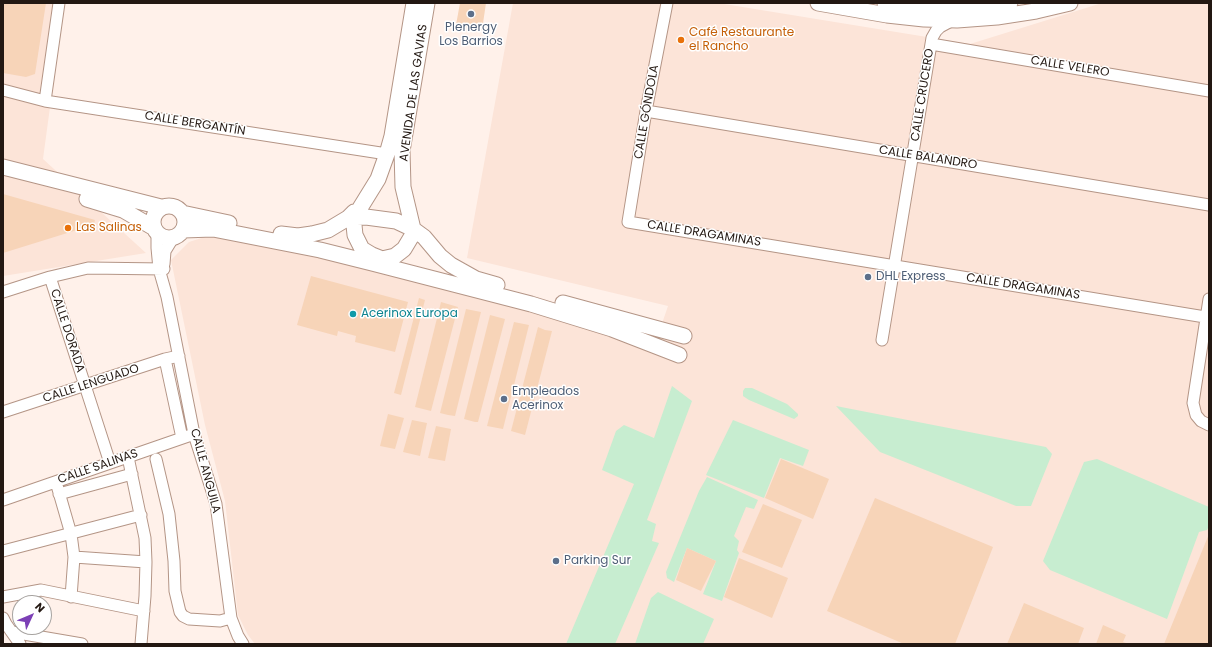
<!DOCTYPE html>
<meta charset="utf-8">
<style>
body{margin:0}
#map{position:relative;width:1212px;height:647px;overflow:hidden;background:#fff1ea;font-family:Poppins,sans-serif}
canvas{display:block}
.frame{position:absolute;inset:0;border:4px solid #231812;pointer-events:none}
.north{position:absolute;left:12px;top:595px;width:40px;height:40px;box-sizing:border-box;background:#fff;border:1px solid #a7a3a0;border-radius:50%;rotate:46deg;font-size:11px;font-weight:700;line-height:16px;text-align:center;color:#231812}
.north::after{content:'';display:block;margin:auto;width:14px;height:18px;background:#7c40b6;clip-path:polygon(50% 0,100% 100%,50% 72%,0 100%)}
</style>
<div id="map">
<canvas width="1212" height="647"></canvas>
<div class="frame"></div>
<div class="north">N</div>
</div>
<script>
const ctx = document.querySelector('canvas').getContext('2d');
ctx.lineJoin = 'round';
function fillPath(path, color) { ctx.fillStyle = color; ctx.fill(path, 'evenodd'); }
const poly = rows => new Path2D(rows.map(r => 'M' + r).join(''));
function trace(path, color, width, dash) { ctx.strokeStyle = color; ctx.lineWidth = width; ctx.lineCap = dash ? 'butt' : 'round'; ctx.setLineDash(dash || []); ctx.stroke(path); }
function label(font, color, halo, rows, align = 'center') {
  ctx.font = font + ' Poppins,sans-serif'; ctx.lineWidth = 3; ctx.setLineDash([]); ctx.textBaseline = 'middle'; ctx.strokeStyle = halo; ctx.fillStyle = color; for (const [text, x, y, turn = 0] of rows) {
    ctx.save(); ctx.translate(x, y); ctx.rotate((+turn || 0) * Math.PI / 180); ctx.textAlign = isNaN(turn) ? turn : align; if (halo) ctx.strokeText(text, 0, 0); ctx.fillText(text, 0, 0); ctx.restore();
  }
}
fillPath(poly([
 [3,3,64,3,43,159,146,253,3,276],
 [513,3,718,3,970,44,1102,3,1209,3,1209,644,255,644,248,635,238,615,225,501,205,425,171,260,189,242,214,234,262,243,562,319,654,347,668,306,467,258]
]), '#fce4d8');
fillPath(poly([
 [672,386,692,401,647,520,656,524,652,541,659,543,615,644,566,644,634,484,602,470,616,431,624,425,654,438],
 [745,388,752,388,787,404,798,414,798,416,794,419,749,400,743,396,743,391],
 [836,406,1046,447,1052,454,1031,506,1016,506,880,452],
 [733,420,809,450,803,466,780,458,764,498,706,475],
 [1097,459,1209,507,1209,526,1207,530,1199,532,1167,619,1050,570,1043,561,1084,462],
 [707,477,758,500,754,509,746,507,734,536,739,541,737,550,739,553,722,601,703,594,716,561,687,548,674,582,667,578,666,572,699,491],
 [658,592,714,619,703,644,635,644,651,598]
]), '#c7edd0');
fillPath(poly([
 [3,3,46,3,35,74,26,77,3,73],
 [460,3,486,3,482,30,456,25],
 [3,194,95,220,94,224,77,230,3,253],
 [311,276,408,302,395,352,355,342,356,336,338,331,337,336,297,325],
 [419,298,425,300,401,395,394,393],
 [441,302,458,307,431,411,415,407],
 [466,309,481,312,455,416,448,415,440,413],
 [490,315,505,319,478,422,475,422,464,419],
 [514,322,529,325,503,429,487,426],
 [538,327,545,330,552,331,525,435,511,431],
 [388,414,404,418,395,449,380,446],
 [412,420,427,423,420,456,403,452],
 [436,426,451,429,445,461,428,458],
 [781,459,829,479,813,519,765,498],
 [875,498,993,547,955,644,904,644,827,611],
 [763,504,802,520,782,568,742,552],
 [1209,534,1209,644,1164,644],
 [687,548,716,561,701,591,676,580],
 [739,558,788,578,772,618,724,597],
 [1024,603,1084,628,1078,644,1007,644],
 [1103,625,1126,635,1123,642,1129,644,1096,644]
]), '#f7d4b8');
const street = poly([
 [667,3,646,111,628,222,1205,317],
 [931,44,1209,91],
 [3,90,45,101,387,154],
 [45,101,59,3],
 [646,111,1209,205],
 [157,233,157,248,159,269,167,297,194,434,216,504,231,618,238,636,243,644],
 [164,264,165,251,173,238],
 [50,277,110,463],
 [3,292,50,277,88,268,164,269],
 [1209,299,1193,403,1196,415,1201,421,1209,425],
 [882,340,932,38,936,31,940,27,953,20],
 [165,359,182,438],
 [3,412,165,359,179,356],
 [128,457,145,538,146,562,145,596,141,644],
 [156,459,169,514,174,561,175,591,180,612,183,616,189,619,220,621,231,618],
 [56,482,71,534,74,557,71,597],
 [59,494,132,474],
 [3,500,194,434],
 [3,551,141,515],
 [74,557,146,562],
 [3,597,41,590,144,611],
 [3,618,6,624,20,644],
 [12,632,82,644]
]);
const secondary = poly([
 [818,3,887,15,924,19,957,20,997,17,1036,11,1070,3],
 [885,3,905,6,936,7,980,6,1010,3],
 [3,167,161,207],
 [87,199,123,210,154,228],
 '153 222a16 16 0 1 1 32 0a16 16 0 1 1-32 0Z',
 [182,213,229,223],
 [348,218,366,217,396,221,413,229,424,237,440,256,451,265,476,279,497,285],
 [183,230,213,229,320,250,372,263,531,304,612,329,679,355],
 [281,234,298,236,312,234,328,230,348,218,354,212],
 [371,258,382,259,395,256,404,249,413,234,413,229,403,187,402,151,427,3],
 [382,259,372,255,362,249,355,235,354,225,357,213,378,179,387,154,392,136,414,3],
 [563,303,684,336]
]);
trace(street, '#b49586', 13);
trace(secondary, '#b49586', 17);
trace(street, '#fff', 11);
trace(secondary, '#fff', 15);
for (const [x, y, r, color] of [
 [471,14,4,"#5c6f8a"],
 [681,40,4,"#e8710a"],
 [68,228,4,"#e8710a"],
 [868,277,4,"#5c6f8a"],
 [353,314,4,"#0f9aa8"],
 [504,399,4,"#5c6f8a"],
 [556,561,4,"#5c6f8a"]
]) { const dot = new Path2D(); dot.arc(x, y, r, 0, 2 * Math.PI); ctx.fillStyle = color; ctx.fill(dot); trace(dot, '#fff', 1.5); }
label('12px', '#4e5e75', '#fff', [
 ["Plenergy",471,28,"center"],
 ["Los Barrios",471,42,"center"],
 ["DHL Express",876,277],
 ["Empleados",512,392],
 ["Acerinox",512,406],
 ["Parking Sur",564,561]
], 'left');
label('12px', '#c56008', '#fff', [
 ["Café Restaurante",689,33],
 ["el Rancho",689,47],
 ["Las Salinas",76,228]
], 'left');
label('12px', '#231812', '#fff', [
 ["CALLE VELERO",1070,67,9],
 ["AVENIDA DE LAS GAVIAS",414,93,-82],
 ["CALLE CRUCERO",923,95,-81],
 ["CALLE GÓNDOLA",647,112,-80],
 ["CALLE BERGANTÍN",195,124,9],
 ["CALLE BALANDRO",928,158,9],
 ["CALLE DRAGAMINAS",704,234,9],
 ["CALLE DRAGAMINAS",1023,287,9],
 ["CALLE DORADA",67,331,72],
 ["CALLE LENGUADO",91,384,-18],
 ["CALLE SALINAS",98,467,-19],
 ["CALLE ANGUILA",205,471,75]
]);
label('12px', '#0d838f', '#fff', [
 ["Acerinox Europa",361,314]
], 'left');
</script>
